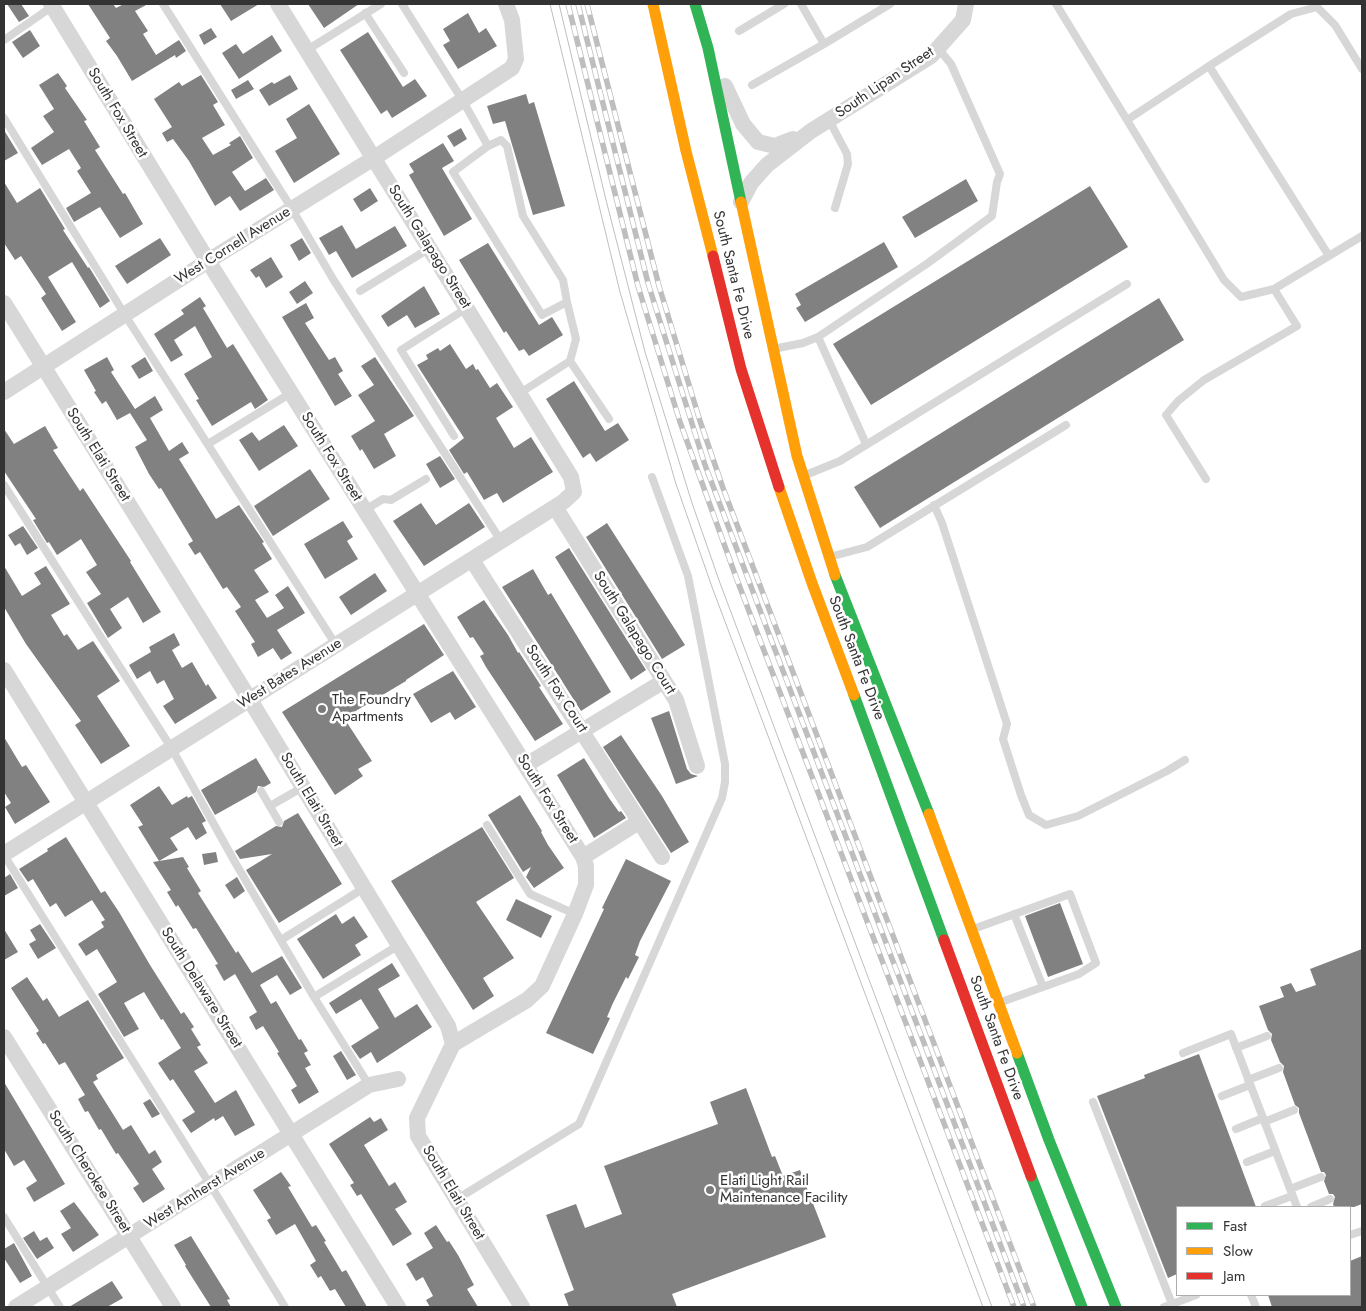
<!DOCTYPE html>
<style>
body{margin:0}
#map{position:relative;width:1366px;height:1311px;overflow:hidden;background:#fff;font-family:Jost,sans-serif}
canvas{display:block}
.frame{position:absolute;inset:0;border:5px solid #333;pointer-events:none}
.legend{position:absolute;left:1176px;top:1206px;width:175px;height:90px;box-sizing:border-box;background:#fff;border:1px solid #adadad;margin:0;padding:6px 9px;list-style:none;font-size:15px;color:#333}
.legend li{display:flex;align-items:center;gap:10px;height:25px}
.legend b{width:25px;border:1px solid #adadad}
</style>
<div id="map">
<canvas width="1366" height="1311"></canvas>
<div class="frame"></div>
<ul class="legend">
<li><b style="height:6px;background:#30b455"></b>Fast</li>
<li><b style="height:6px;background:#ff9f0a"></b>Slow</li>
<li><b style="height:6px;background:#e5322d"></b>Jam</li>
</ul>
</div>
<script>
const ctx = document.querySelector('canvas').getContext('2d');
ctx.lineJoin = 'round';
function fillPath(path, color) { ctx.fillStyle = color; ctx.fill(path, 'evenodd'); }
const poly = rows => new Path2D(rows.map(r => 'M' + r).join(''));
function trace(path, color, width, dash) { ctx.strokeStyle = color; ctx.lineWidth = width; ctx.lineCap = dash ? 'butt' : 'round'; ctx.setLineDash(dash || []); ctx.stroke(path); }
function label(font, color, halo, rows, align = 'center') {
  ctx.font = font + ' Jost,sans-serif'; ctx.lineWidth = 5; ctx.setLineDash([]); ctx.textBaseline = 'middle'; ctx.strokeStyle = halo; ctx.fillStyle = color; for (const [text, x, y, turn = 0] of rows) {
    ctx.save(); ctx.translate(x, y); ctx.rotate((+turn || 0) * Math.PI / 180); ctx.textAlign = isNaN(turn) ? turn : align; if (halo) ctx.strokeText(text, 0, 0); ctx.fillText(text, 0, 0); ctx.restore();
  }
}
fillPath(poly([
 [7,4,21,4,29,16,19,22],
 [88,4,113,4,116,8,124,4,148,4,135,11,148,31,143,34,156,55,179,40,186,51,176,58,175,55,132,81,117,56,106,41,110,38],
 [220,4,259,4,231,21],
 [308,4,359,4,324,28],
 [468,13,479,33,486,28,497,46,458,69,443,45,450,41,443,29],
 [211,28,217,37,204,45,199,35],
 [30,30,40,46,23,58,12,42],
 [368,32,403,87,415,79,427,96,392,118,387,110,381,114,340,50],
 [272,35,282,51,239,79,222,53,236,44,243,54],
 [58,73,67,86,65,88,87,120,84,121,100,147,95,150,123,194,125,193,143,224,120,238,100,207,74,222,66,208,91,193,77,171,81,168,69,149,42,165,31,148,54,132,43,116,54,109,39,85],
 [201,75,218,102,213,105,225,125,202,138,213,155,231,145,229,143,240,136,253,158,232,172,245,191,266,178,274,190,240,211,230,196,215,206,189,161,173,139,167,142,162,133,172,127,154,99,179,82,182,86],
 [290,75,298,89,269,106,259,90,272,82,274,84],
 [248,80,254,89,236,99,231,90],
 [526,94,529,104,534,102,565,206,533,215,505,121,493,124,487,106],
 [309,104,340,154,294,183,275,151,297,138,286,119],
 [461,128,467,139,454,147,447,136],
 [4,130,18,153,4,161],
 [443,143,454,161,442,168,472,219,444,236,409,175,414,172,409,164],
 [966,179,978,201,915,238,902,217],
 [4,182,17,203,40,188,65,229,63,230,88,268,89,267,110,301,100,308,72,262,48,277,76,322,62,331,41,298,46,294,21,256,15,260,4,243],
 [1090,186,1128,247,871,405,833,344],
 [370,188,378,201,361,212,353,199],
 [342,225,356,249,395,226,407,246,352,278,336,251,329,255,319,238],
 [160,238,171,255,127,284,115,266],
 [302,238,311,253,299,261,290,245],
 [884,242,898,267,805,322,796,308,801,305,795,294],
 [488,243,539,325,552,317,563,335,529,356,524,349,519,351,506,331,504,333,459,260],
 [271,257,283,277,266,288,259,276,256,278,250,270],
 [305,281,313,293,297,304,289,292],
 [424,286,440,314,415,328,407,315,388,327,381,316],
 [200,297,206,306,203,308,227,348,233,344,268,400,255,409,251,402,212,426,196,400,199,399,184,374,212,357,195,326,174,340,183,355,171,362,154,334,184,314,181,310],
 [1159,298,1184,340,880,528,854,487],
 [306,303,314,318,305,323,329,360,335,357,343,371,338,374,352,396,335,406,282,317],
 [450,344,466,369,473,364,476,370,478,369,490,388,497,383,513,407,496,418,514,448,531,437,553,472,503,503,497,493,484,500,467,472,464,474,449,450,464,438,417,365,428,359,426,355,438,348,440,351],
 [107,357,114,370,111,372,135,409,155,396,163,410,150,418,169,451,182,442,189,453,179,459,216,519,239,505,264,542,262,543,272,559,254,570,269,592,255,600,267,618,284,608,275,595,288,586,305,613,277,630,292,653,281,660,273,648,258,657,251,644,255,642,235,611,241,607,227,587,223,589,200,552,195,555,188,544,193,541,161,488,159,489,149,474,135,447,147,440,130,413,117,420,106,401,102,404,94,392,96,391,84,370],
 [145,357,153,371,139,379,131,366],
 [375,357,414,416,384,434,396,456,374,469,362,449,360,451,351,436,375,421,358,395,374,385,361,366],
 [574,381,605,431,618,423,629,440,596,462,590,453,583,458,546,399],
 [284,425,298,446,259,471,239,440,252,432,259,441],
 [45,426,58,448,53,450,80,491,83,488,131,561,130,562,161,612,143,623,128,597,110,609,122,628,108,638,87,603,101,594,86,572,97,565,81,539,57,555,49,542,47,543,33,520,36,519,4,471,4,429,14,444],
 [440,456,455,479,440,488,426,464],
 [310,469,330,499,273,536,254,506],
 [421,503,436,525,469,503,485,527,424,566,393,521],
 [343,521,353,537,347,541,358,559,325,579,304,544],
 [607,523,685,645,662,659,586,537],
 [23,526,38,548,27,555,20,543,15,546,8,535],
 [569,548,646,670,631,680,555,557],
 [4,566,22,596,41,584,34,573,46,566,70,604,51,615,64,636,67,634,78,650,93,641,120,681,97,696,130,746,101,764,75,725,81,721,26,644,4,607],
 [533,569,548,595,551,593,611,692,581,711,502,587],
 [375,573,387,591,351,615,339,597],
 [484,600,508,635,518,653,519,652,541,686,539,687,563,724,535,741,486,667,480,656,484,654,473,637,470,638,457,617],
 [424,624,444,655,406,680,406,681,344,718,372,761,358,769,363,776,335,795,282,712],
 [174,633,180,645,172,650,182,668,192,662,206,686,208,684,217,698,175,724,163,706,174,699,164,680,157,684,150,671,137,679,129,665,151,652,149,647],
 [453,671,476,707,455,720,450,712,431,723,413,694],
 [669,711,687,769,691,774,698,776,676,784,651,718],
 [621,735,662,796,689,842,671,853,603,747],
 [4,737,22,767,26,765,50,802,15,824,5,807,11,803,4,792],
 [256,758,271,783,264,787,258,786,256,792,215,815,201,790],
 [584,758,609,798,619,812,621,811,626,818,594,838,557,775],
 [159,786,172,805,187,796,188,798,192,796,206,821,202,823,207,833,196,840,188,827,170,838,178,850,159,861,183,857,189,867,187,868,201,891,198,893,236,953,238,951,252,973,282,956,302,988,290,995,277,975,260,985,271,1004,276,1001,299,1040,301,1039,308,1051,304,1053,311,1065,305,1068,319,1092,299,1104,291,1090,297,1086,277,1053,279,1052,263,1026,256,1030,249,1017,257,1012,235,974,224,981,215,965,218,964,196,928,193,929,178,905,176,907,167,892,171,890,153,862,159,861,138,827,143,825,130,805],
 [520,795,542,831,541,832,548,845,564,868,534,888,526,877,531,867,523,872,488,815],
 [298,813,342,884,279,923,246,870,272,854,240,859,235,851,276,826,282,827,284,821],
 [482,827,514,878,476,902,514,958,483,978,494,996,473,1010,391,881],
 [66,837,101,893,105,891,119,912,150,965,181,1014,184,1012,194,1027,191,1029,201,1045,197,1047,208,1063,194,1071,215,1103,236,1090,255,1125,235,1136,223,1116,215,1121,214,1118,191,1133,182,1120,195,1112,173,1079,170,1081,158,1063,181,1048,163,1019,161,1020,144,992,124,1003,139,1029,124,1037,98,994,117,982,97,949,86,956,78,944,104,927,101,922,105,920,92,900,65,917,56,903,50,907,33,879,28,882,19,869,48,851,47,849],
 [216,852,218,862,204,865,202,854],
 [626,859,671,881,640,941,635,955,639,957,628,979,626,977,613,1003,607,1017,610,1018,593,1054,546,1033,604,909,602,908],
 [10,874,18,888,4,896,4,878],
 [237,877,245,891,234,899,225,885],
 [516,899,552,916,541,938,506,920],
 [1060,903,1083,964,1048,977,1025,916],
 [336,914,342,924,354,916,368,937,355,945,361,955,323,979,297,939],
 [40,924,56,948,38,959,29,944,36,940,30,930],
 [4,929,18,952,4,960],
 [1362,949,1362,1204,1354,1207,1334,1207,1333,1204,1335,1197,1333,1194,1329,1194,1324,1181,1326,1175,1324,1172,1321,1172,1299,1113,1299,1108,1295,1105,1283,1072,1284,1066,1280,1062,1271,1040,1272,1034,1268,1030,1259,1006,1284,997,1280,987,1291,983,1296,992,1316,985,1310,969],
 [392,963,400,976,378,989,395,1018,417,1004,432,1027,377,1063,371,1052,360,1059,351,1046,379,1028,361,999,336,1014,329,1003],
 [27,977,43,1001,47,998,59,1017,88,1000,124,1058,96,1075,98,1079,93,1082,123,1130,131,1125,149,1154,155,1150,162,1162,152,1169,165,1189,143,1203,133,1188,139,1184,118,1153,116,1154,101,1129,99,1130,88,1111,85,1112,78,1099,85,1095,65,1062,59,1065,45,1043,43,1044,36,1033,39,1031,11,988],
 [341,1051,356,1075,347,1080,333,1056],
 [1199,1054,1256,1207,1177,1207,1177,1274,1168,1278,1097,1096,1145,1078,1144,1075],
 [4,1082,65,1184,34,1202,26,1188,37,1181,24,1160,14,1166,4,1149],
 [746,1088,772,1157,775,1156,783,1176,800,1170,826,1237,672,1294,677,1307,569,1307,564,1294,574,1290,546,1215,576,1204,585,1228,622,1214,604,1166,718,1124,710,1102],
 [150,1099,160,1114,152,1118,143,1103],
 [370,1117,374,1122,381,1118,388,1130,364,1145,389,1186,395,1182,407,1202,395,1209,412,1234,393,1246,361,1194,357,1196,350,1185,354,1183,329,1144],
 [281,1172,291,1186,288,1187,312,1227,316,1225,326,1241,324,1242,342,1272,346,1270,367,1307,346,1307,335,1289,330,1291,321,1276,318,1278,310,1265,316,1261,295,1224,276,1235,267,1220,271,1218,253,1190],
 [74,1202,99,1235,73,1252,61,1234,71,1228,60,1211],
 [436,1225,447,1242,449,1241,458,1255,474,1285,467,1289,478,1307,430,1307,426,1300,433,1296,423,1277,416,1281,406,1264,433,1248,424,1233],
 [34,1231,40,1241,47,1237,54,1248,37,1259,23,1238],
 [191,1236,230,1299,227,1300,231,1307,211,1307,185,1266,186,1265,174,1245],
 [14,1243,32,1276,20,1283,4,1258,4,1249],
 [1362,1256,1362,1307,1272,1307,1268,1295,1350,1295,1350,1261],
 [112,1281,123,1298,107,1307,69,1307]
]), '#818181');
trace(poly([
 [163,4,292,209,333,279,501,541],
 [402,4,463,101,488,146],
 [801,4,824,44],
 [1056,4,1127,120],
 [365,13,404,73],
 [739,31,784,4],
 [4,40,53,6],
 [307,50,381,4],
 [1209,66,1127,120,1224,280,1241,297,1274,289],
 [752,85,824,44,890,4],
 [4,118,125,315,336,645],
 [829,120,847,154,848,164,835,208],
 [1329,256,1209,66,1291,14,1317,7,1335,25,1362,69],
 [360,291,430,248],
 [818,337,866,444],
 [778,348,803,343,818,337,928,263,992,216,997,182,1000,174,951,64,938,48],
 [570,361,609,419],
 [520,393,570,361,576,339,567,302,563,280,523,216,507,146,501,140,488,146,453,172,542,315,567,302],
 [454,436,401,350,467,308],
 [208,444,291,393],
 [808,474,840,461,1127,284],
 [1206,479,1166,415,1178,401,1204,380,1297,326,1274,289,1362,236],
 [4,485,172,749,236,864,314,997,369,1085],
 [934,505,942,523,1007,724,1003,739,1021,795,1029,815,1046,825,1078,816,1167,771,1185,760],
 [365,510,383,499,391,500,426,479],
 [833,556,867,547,1066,425],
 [261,791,279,822],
 [270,806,303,787],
 [487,825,530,894,575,914],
 [4,855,211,1186,285,1307],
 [1014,914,1043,987],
 [976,928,1070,894,1096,963,1079,974,1004,1001],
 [281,940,364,888],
 [314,997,399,945],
 [1236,1048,1267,1036],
 [1183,1053,1231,1034,1297,1207],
 [1248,1080,1279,1068],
 [1222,1096,1250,1085],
 [1093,1102,1172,1304],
 [1264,1122,1294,1110],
 [1236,1129,1263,1118],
 [1247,1162,1275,1151],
 [1290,1189,1321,1177],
 [457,1199,579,1124,722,798,725,782,725,764,688,576,652,477],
 [1265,1206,1292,1196],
 [1311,1207,1330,1199],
 [4,1217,60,1307],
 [1350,1235,1362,1231],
 [1251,1295,1256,1307],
 [1164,1307,1196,1295]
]), '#d7d7d7', 8);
trace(poly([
 [51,4,208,261,583,857,586,866,586,885,575,914,542,986,527,1000,453,1044],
 [725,86,743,124,758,142,775,146,793,139],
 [741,202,751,183,767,165,811,131,931,56,963,20,966,4],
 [4,303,250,700,448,1026,453,1044,417,1118,418,1136,522,1307],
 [4,392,208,261,374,158,512,68,516,59,512,20,506,4],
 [555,507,676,700,697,766],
 [472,560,638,819,634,825,583,857],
 [4,670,398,1307],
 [526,765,664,681],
 [638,819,662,857],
 [4,854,563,502,574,492,571,477,278,4],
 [4,1037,173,1307],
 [16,1307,369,1085,398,1079]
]), '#d7d7d7', 16);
trace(poly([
 [695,4,708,48,741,202],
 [835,575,929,814],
 [854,695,944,940],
 [1017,1053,1049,1140,1116,1307],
 [1031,1176,1082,1307]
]), '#30b455', 11);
trace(poly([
 [653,4,686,151,713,256],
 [741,202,797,456,835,575],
 [779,487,812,583,854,695],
 [929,814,1017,1053]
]), '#ff9f0a', 11);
trace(poly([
 [713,256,741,369,779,487],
 [944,940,1031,1176]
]), '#e5322d', 11);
trace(poly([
 [550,4,620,292,676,484,712,587,983,1307],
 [559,4,606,200,645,352,692,503,720,583,992,1307]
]), '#bebebe', 1);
const rail = poly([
 [568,4,638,286,680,422,736,577,1014,1307],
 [578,4,648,283,705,465,1024,1307],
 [587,4,659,286,700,421,723,488,1034,1307]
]);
trace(rail, '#bebebe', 5.5);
trace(rail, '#fff', 4, [11]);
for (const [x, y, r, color] of [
 [322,709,5,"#7a7a7a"],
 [710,1190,5,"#7a7a7a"]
]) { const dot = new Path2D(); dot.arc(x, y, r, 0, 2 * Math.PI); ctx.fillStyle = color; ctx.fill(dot); trace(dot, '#fff', 2); }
label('15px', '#333', '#fff', [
 ["South Lipan Street",885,83,-34],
 ["South Fox Street",117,113,59],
 ["West Cornell Avenue",233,246,-32],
 ["South Galapago Street",429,247,58],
 ["South Santa Fe Drive",733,275,76],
 ["South Elati Street",98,455,58],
 ["South Fox Street",331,457,58],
 ["South Galapago Court",634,633,58],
 ["South Santa Fe Drive",856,658,69],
 ["West Bates Avenue",290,674,-32],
 ["South Fox Court",556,689,57],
 ["South Fox Street",547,799,58],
 ["South Elati Street",311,800,59],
 ["South Delaware Street",201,988,58],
 ["South Santa Fe Drive",996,1038,70],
 ["South Cherokee Street",89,1172,58],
 ["West Amherst Avenue",205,1189,-32],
 ["South Elati Street",453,1193,59]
]);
label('15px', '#333', '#fff', [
 ["The Foundry",332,700],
 ["Apartments",332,717],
 ["Elati Light Rail",720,1181],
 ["Maintenance Facility",720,1198]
], 'left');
</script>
